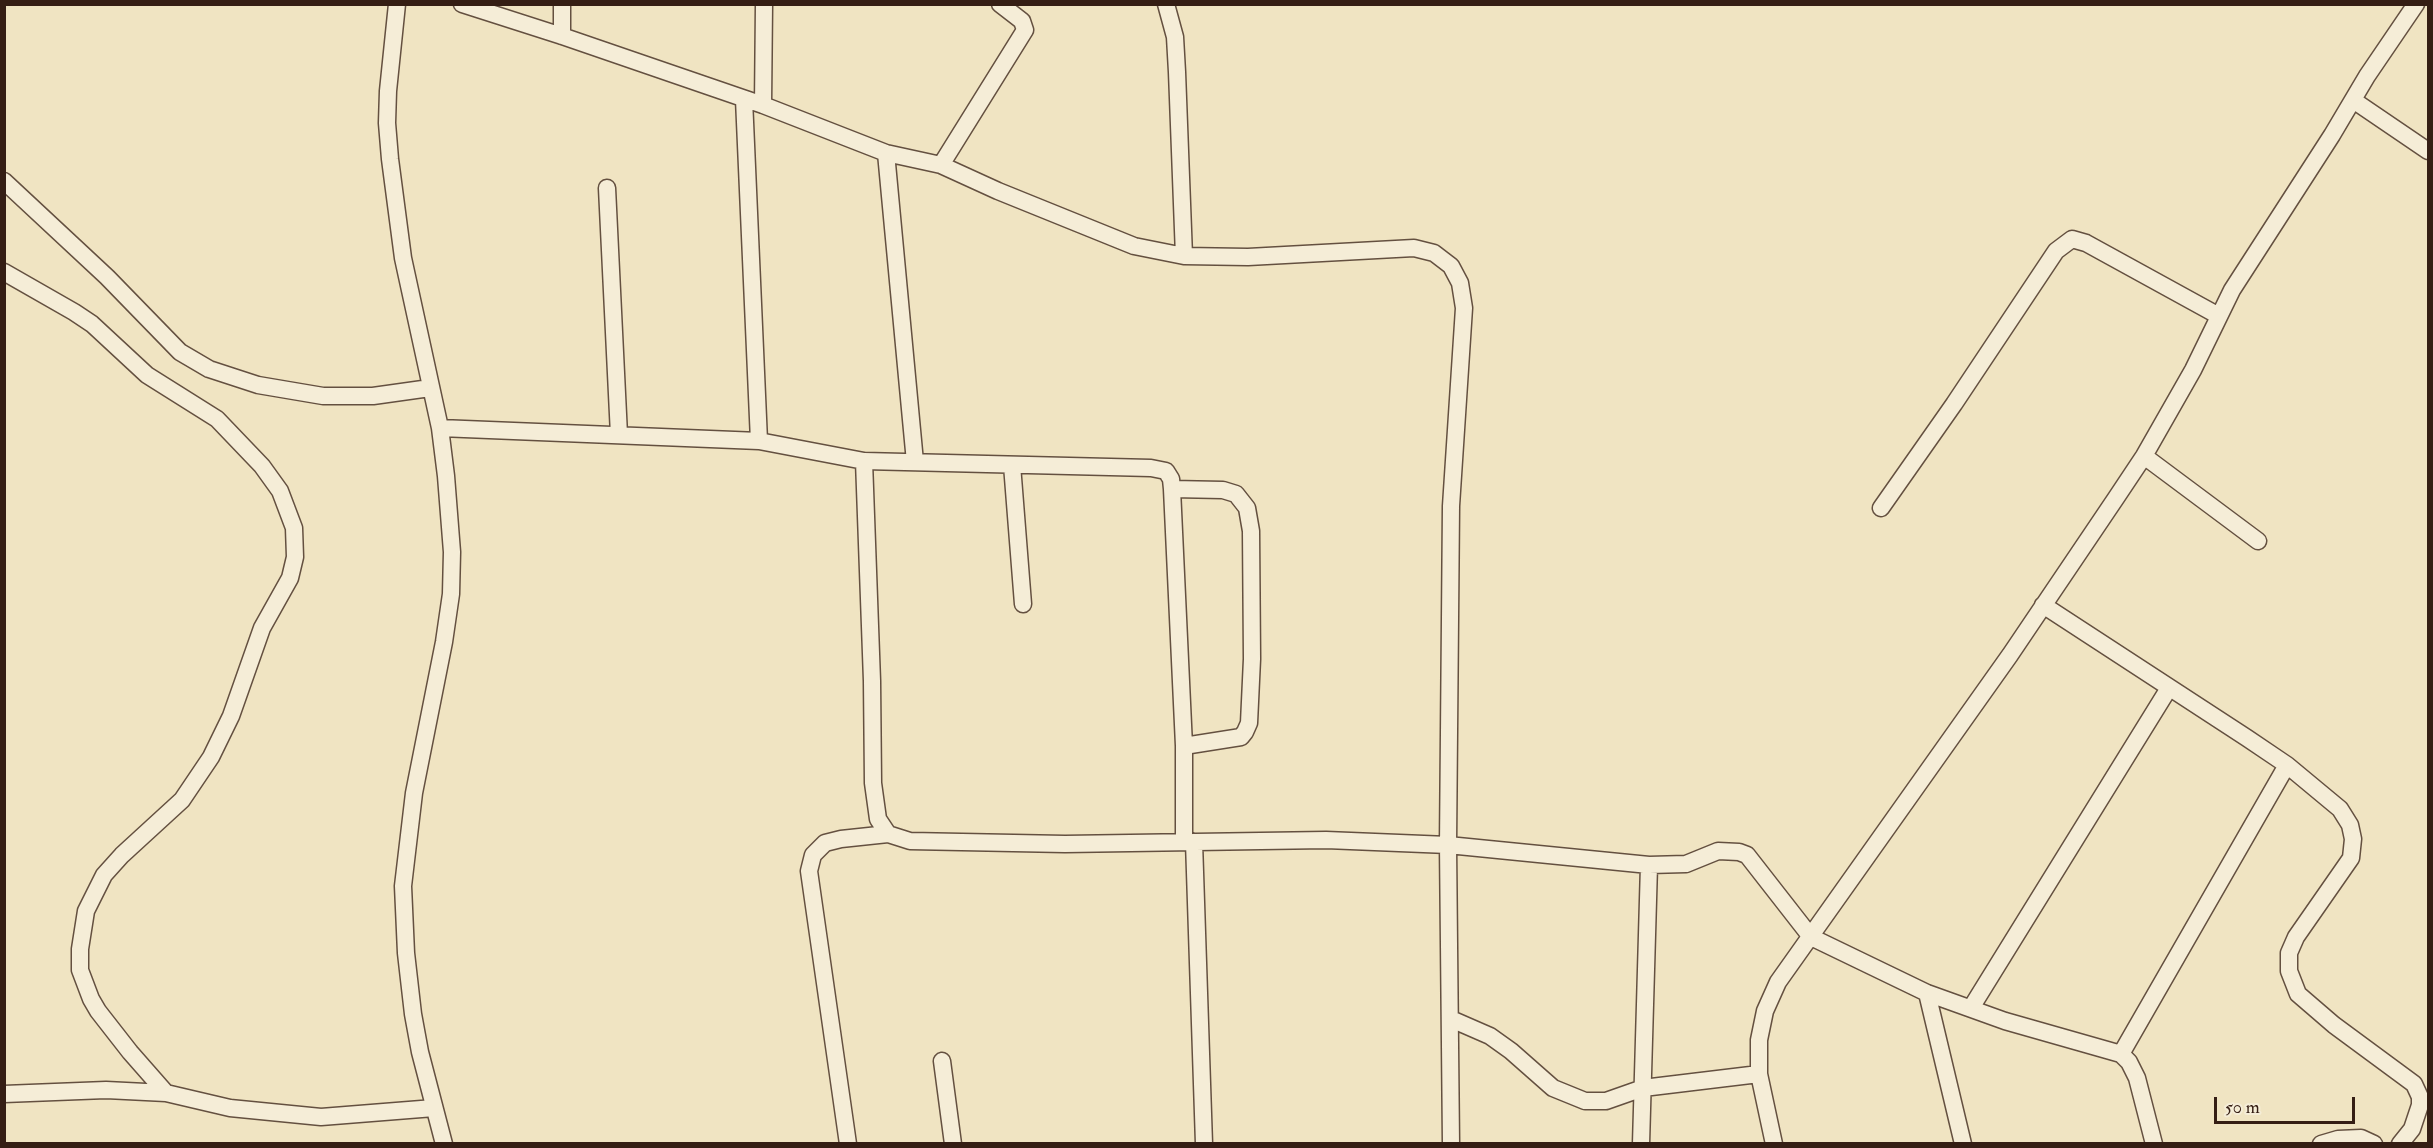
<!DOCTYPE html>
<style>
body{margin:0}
#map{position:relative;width:2433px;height:1148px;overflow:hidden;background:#f0e4c2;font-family:"IM FELL Double Pica",serif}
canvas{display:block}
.frame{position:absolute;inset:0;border:6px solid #351e14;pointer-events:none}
.scale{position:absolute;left:2214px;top:1097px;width:141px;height:27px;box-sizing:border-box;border:3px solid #351e14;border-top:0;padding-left:8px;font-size:18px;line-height:21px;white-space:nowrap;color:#351e14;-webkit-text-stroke:4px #f5edd7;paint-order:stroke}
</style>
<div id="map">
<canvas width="2433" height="1148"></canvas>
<div class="frame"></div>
<div class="scale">50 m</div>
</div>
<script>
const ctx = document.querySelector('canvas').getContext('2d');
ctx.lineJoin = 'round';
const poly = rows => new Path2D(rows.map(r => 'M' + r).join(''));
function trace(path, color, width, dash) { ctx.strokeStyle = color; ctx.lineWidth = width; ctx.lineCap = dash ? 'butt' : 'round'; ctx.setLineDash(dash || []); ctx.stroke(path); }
const minor = poly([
 [397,4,388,91,387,123,390,159,403,258,440,428,446,476,452,552,451,594,444,642,414,793,403,886,406,953,413,1014,420,1052,444,1144],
 [462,4,562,36,763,105,886,153,941,165,998,191,1134,246,1184,256,1248,257,1414,248,1434,253,1451,266,1460,283,1464,308,1451,506,1448,845,1451,1144],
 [1166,4,1175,37,1177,72,1184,256],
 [562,36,562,4],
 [744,99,759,441],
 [2353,100,2428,151],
 [763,105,764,4],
 [886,153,915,462],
 [941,165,1025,30,1022,21,1000,4],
 [4,181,107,277,180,352,209,369,258,385,323,396,373,396,430,388],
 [607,188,619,435],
 [4,272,74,312,92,324,147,375,217,419,262,466,280,491,294,528,295,557,290,578,262,628,231,716,211,757,182,800,122,855,104,875,86,911,80,949,80,970,91,999,98,1011,130,1052,166,1093,230,1108,321,1117,434,1108],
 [440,428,759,441,864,461,1151,468,1166,471,1171,479,1172,489,1184,746,1184,842],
 [2144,456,2258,541],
 [864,461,872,681,873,783,878,819,888,834,910,841,1065,844,1326,840,1448,845,1649,865,1686,864,1718,851,1739,852,1747,855,1811,937,1927,993,2005,1021,2121,1054,2129,1062,2137,1078,2154,1144],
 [1012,465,1023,604],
 [1172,489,1223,490,1236,494,1247,508,1251,531,1252,659,1249,723,1245,732,1241,737,1184,746],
 [1881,508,1954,404,2056,251,2072,239,2086,243,2219,316],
 [2043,605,2247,738,2287,765,2340,809,2350,825,2353,839,2351,858,2296,937,2289,953,2289,971,2298,994,2334,1025,2414,1084,2420,1097,2420,1105,2412,1129,2400,1144],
 [1194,842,1204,1144],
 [1927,993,1963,1144],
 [1971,1008,2169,688],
 [1451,1019,1490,1036,1511,1051,1553,1088,1585,1101,1606,1101,1643,1088,1759,1074],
 [2121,1054,2287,765],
 [942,1061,953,1144],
 [4,1094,106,1090,166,1093],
 [848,1144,809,871,813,855,825,843,841,839,888,834],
 [1641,1144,1649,865],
 [1774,1144,1759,1074,1759,1040,1765,1011,1778,982,2010,655,2116,498,2144,456,2193,370,2232,290,2332,135,2367,76,2416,4],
 [2321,1144,2338,1139,2361,1138,2374,1144]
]);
trace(minor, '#645040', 19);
trace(minor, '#f5edd7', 16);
</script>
